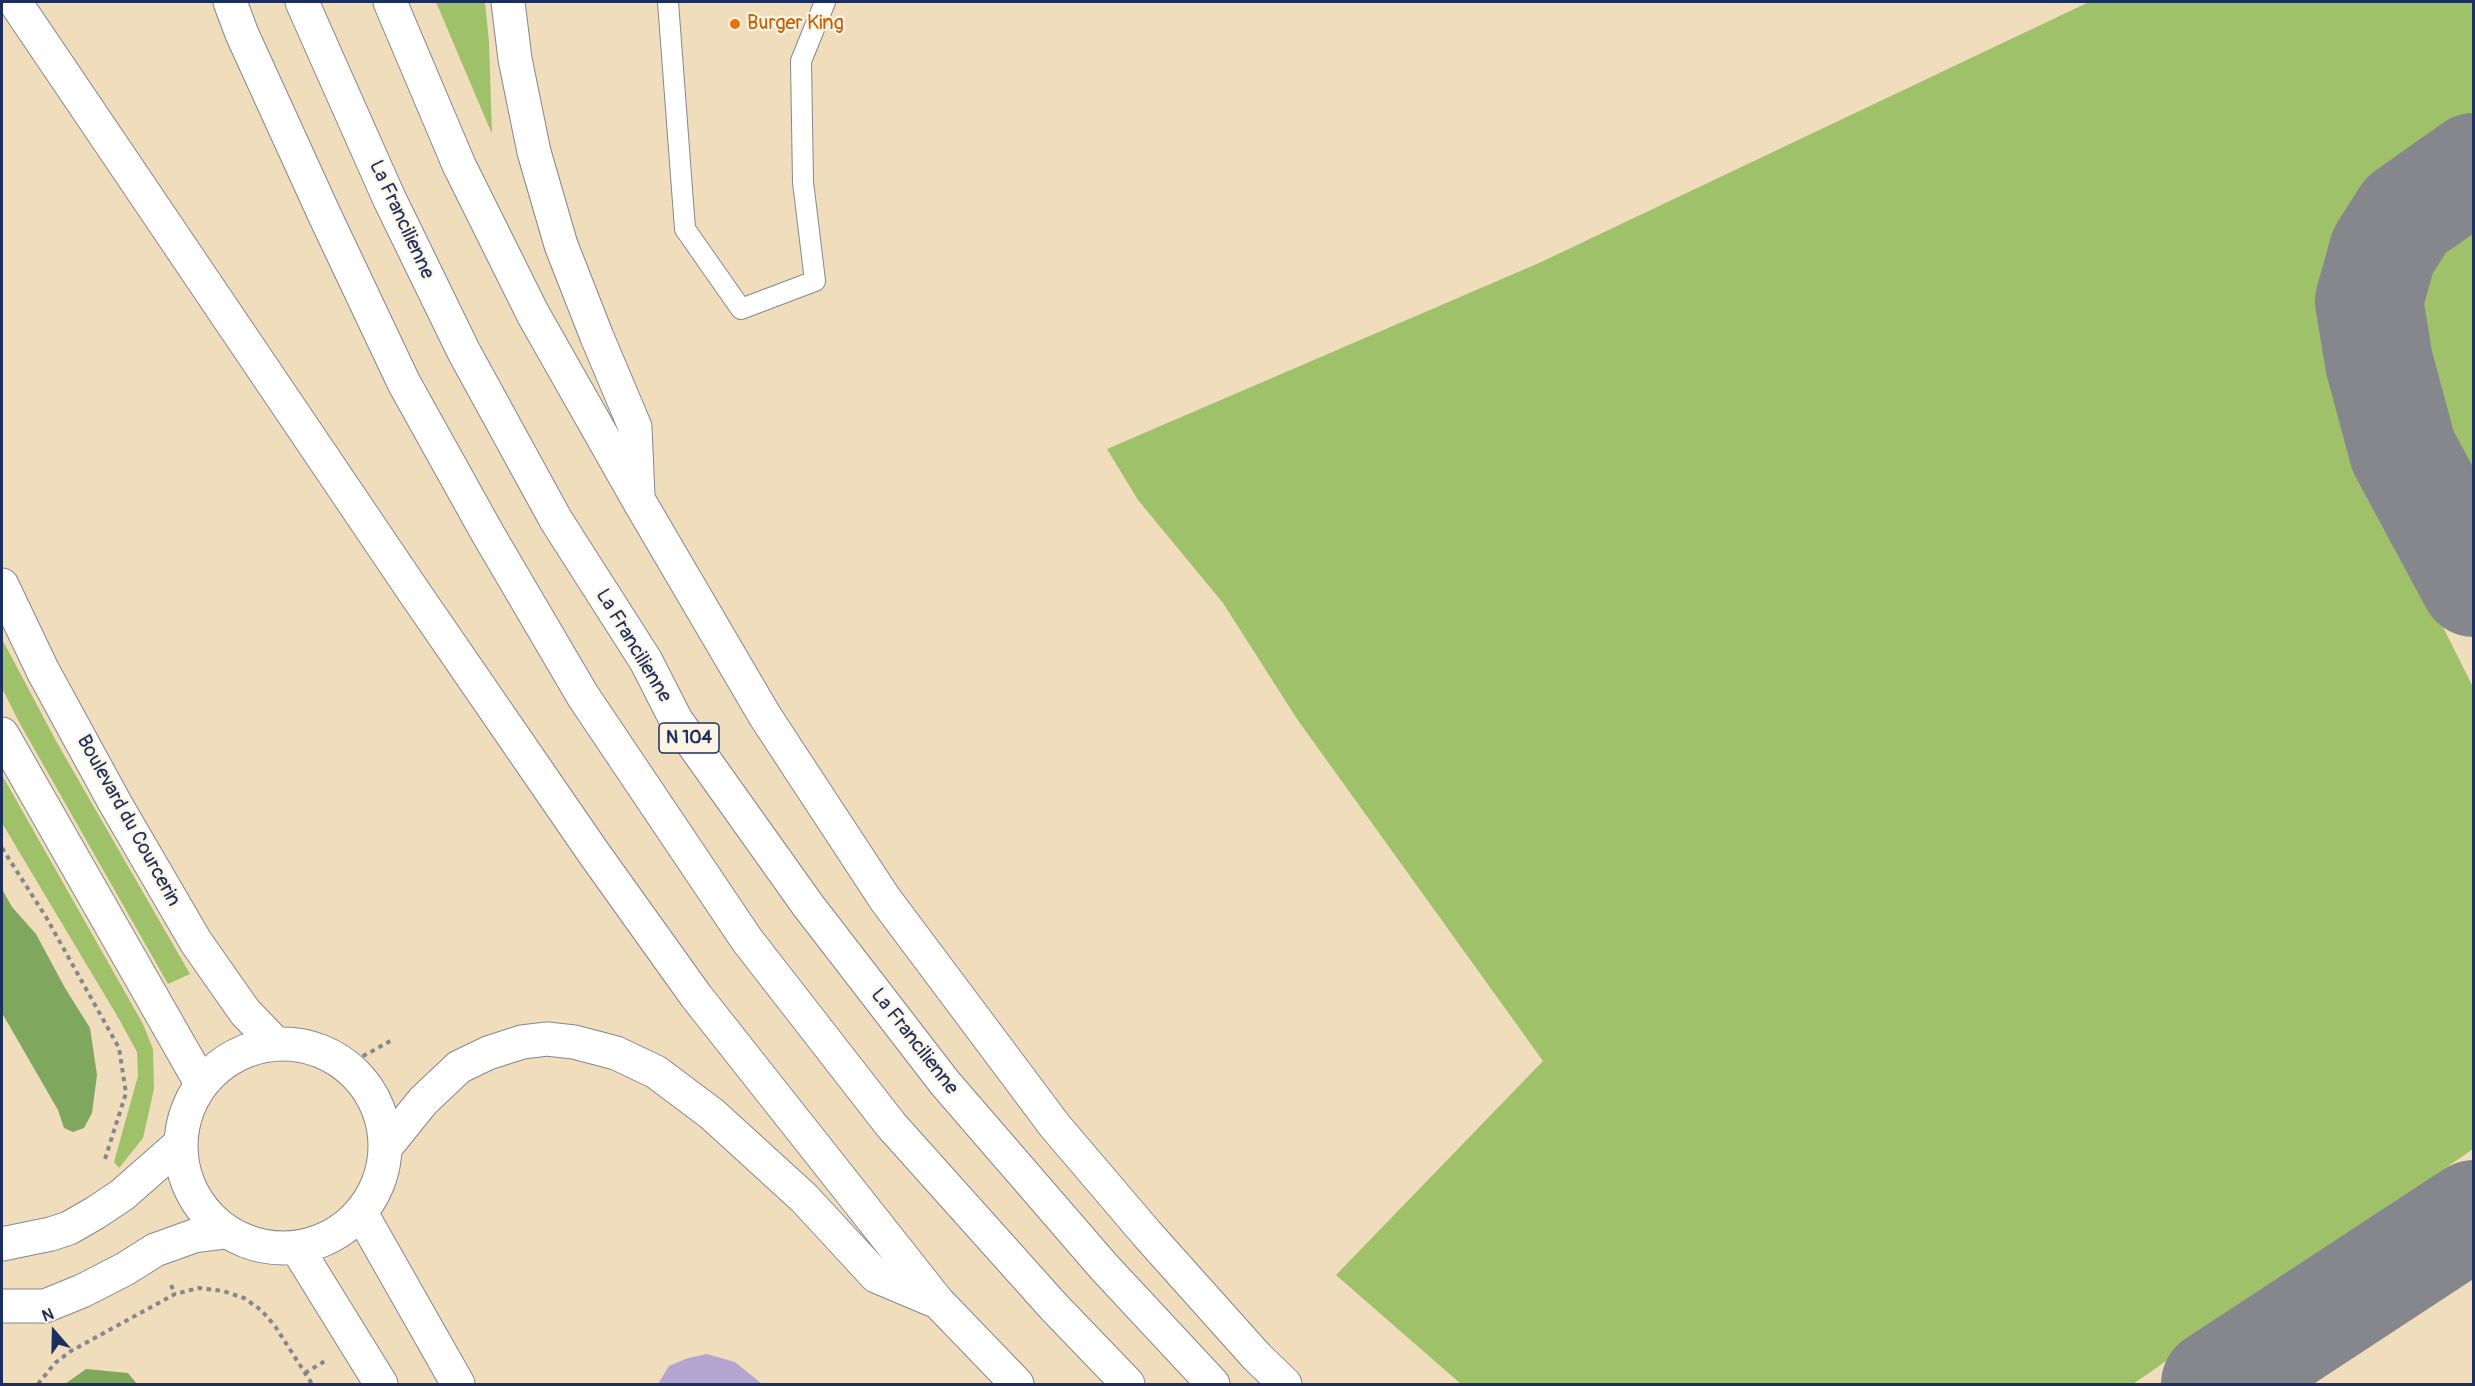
<!DOCTYPE html>
<style>
body{margin:0}
#map{position:relative;width:2475px;height:1386px;overflow:hidden;background:#f0ddbc;font-family:Pangolin,sans-serif}
canvas{display:block}
.frame{position:absolute;inset:0;border:3px solid #1b2f5e;pointer-events:none}
.north{position:absolute;left:24px;top:1302px;width:60px;height:60px;-webkit-text-stroke:4px #fcf5e5;paint-order:stroke;rotate:340deg;font-size:16px;font-weight:700;line-height:24px;text-align:center;color:#1b2f5e}
.north::after{content:'';display:block;margin:auto;width:21px;height:27px;background:#1b2f5e;clip-path:polygon(50% 0,100% 100%,50% 72%,0 100%)}
</style>
<div id="map">
<canvas width="2475" height="1386"></canvas>
<div class="frame"></div>
<div class="north">N</div>
</div>
<script>
const ctx = document.querySelector('canvas').getContext('2d');
ctx.lineJoin = 'round';
function fillPath(path, color) { ctx.fillStyle = color; ctx.fill(path, 'evenodd'); }
const poly = rows => new Path2D(rows.map(r => 'M' + r).join(''));
function trace(path, color, width, dash) { ctx.strokeStyle = color; ctx.lineWidth = width; ctx.lineCap = dash ? 'butt' : 'round'; ctx.setLineDash(dash || []); ctx.stroke(path); }
function label(font, color, halo, rows, align = 'center') {
  ctx.font = font + ' Pangolin,sans-serif'; ctx.lineWidth = 4.5; ctx.setLineDash([]); ctx.textBaseline = 'middle'; ctx.strokeStyle = halo; ctx.fillStyle = color; for (const [text, x, y, turn = 0] of rows) {
    ctx.save(); ctx.translate(x, y); ctx.rotate((+turn || 0) * Math.PI / 180); ctx.textAlign = isNaN(turn) ? turn : align; if (halo) ctx.strokeText(text, 0, 0); ctx.fillText(text, 0, 0); ctx.restore();
  }
}
fillPath(poly([
 [436,2,485,2,489,42,492,134],
 [2089,2,2473,2,2473,131,2410,162,2347,222,2328,264,2321,309,2338,396,2364,469,2473,687,2473,1149,2133,1384,1461,1384,1336,1275,1543,1061,1297,719,1223,603,1138,500,1107,449,1539,263],
 [2473,227,2473,479,2447,425,2429,359,2418,292,2439,260,2463,234],
 [2,639,56,741,190,974,168,984,19,722,2,688],
 [2,775,143,1024,153,1049,154,1089,143,1138,119,1168,114,1162,138,1076,137,1052,119,1019,2,823]
]), '#9fc16a');
fillPath(poly([
 [2,889,12,907,36,934,65,988,90,1028,97,1075,92,1113,84,1128,73,1132,64,1128,58,1110,2,1013],
 [86,1369,128,1373,137,1384,65,1384]
]), '#7fa75e');
trace(poly([
 [2474,167,2406,215,2383,251,2369,301,2379,362,2403,451,2474,583],
 [2215,1384,2474,1214]
]), '#86868d', 108);
fillPath(poly([
 [707,1354,735,1362,762,1384,658,1384,669,1366,688,1358]
]), '#b4a5d0');
const lane = poly([
 [668,2,685,229,741,309,815,281,803,182,801,61,825,2]
]);
const secondary = poly([
 [2,585,43,671,115,803,196,942,245,1012,275,1043],
 [2,734,201,1083],
 '181 1146a102 102 0 1 1 204 0a102 102 0 1 1-204 0Z',
 [361,1213,458,1384],
 [2,1244,51,1234,69,1228,95,1213,122,1195,180,1144],
 [297,1248,381,1384],
 [2,1306,45,1306,82,1291,125,1269,155,1250,194,1236,226,1232]
]);
const highway = poly([
 [15,2,412,589,593,852,696,996,938,1302,1017,1384],
 [230,2,242,34,325,216,404,383,488,534,583,696,747,940,891,1125,1054,1307,1128,1384],
 [302,2,389,198,464,352,556,520,646,661,676,720,807,904,945,1083,1104,1267,1213,1384],
 [390,2,459,165,533,314,639,501,765,716,885,899,1055,1126,1147,1234,1257,1357,1285,1384],
 [508,2,515,59,534,152,561,245,597,337,635,427,638,496],
 [386,1147,423,1101,459,1067,488,1053,522,1042,547,1039,574,1042,616,1053,656,1072,712,1114,804,1198,876,1276,933,1300]
]);
trace(lane, '#86868d', 22);
trace(secondary, '#86868d', 35);
trace(highway, '#86868d', 35);
trace(poly([
 [2,848,46,917,119,1048,126,1093,105,1159],
 [347,1065,392,1040],
 [171,1285,175,1294],
 [305,1373,325,1361],
 [38,1384,55,1363,71,1351,175,1294,199,1288,223,1291,244,1298,261,1310,275,1326,312,1384]
]), '#86868d', 4, [4.5, 4.5]);
trace(lane, '#fff', 20);
trace(secondary, '#fff', 33);
trace(highway, '#fff', 33);
for (const [x, y, r, color] of [
 [735,24,6,"#e8710a"]
]) { const dot = new Path2D(); dot.arc(x, y, r, 0, 2 * Math.PI); ctx.fillStyle = color; ctx.fill(dot); trace(dot, '#fcf5e5', 2); }
for (const [x, y, w] of [
 [689,738,60]
]) { const box = new Path2D(); box.roundRect(x - w / 2, y - 15, w, 30, 4.5); ctx.fillStyle = '#fcf5e5'; ctx.fill(box); trace(box, '#1b2f5e', 1.5); }
label('bold 18px', '#1b2f5e', null, [
 ["N 104",689,738]
]);
label('20px', '#c56008', '#fcf5e5', [
 ["Burger King",747,24]
], 'left');
label('20px', '#1b2f5e', '#fcf5e5', [
 ["La Francilienne",401,220,65],
 ["La Francilienne",633,646,59],
 ["Boulevard du Courcerin",128,821,61],
 ["La Francilienne",914,1042,52]
]);
</script>
